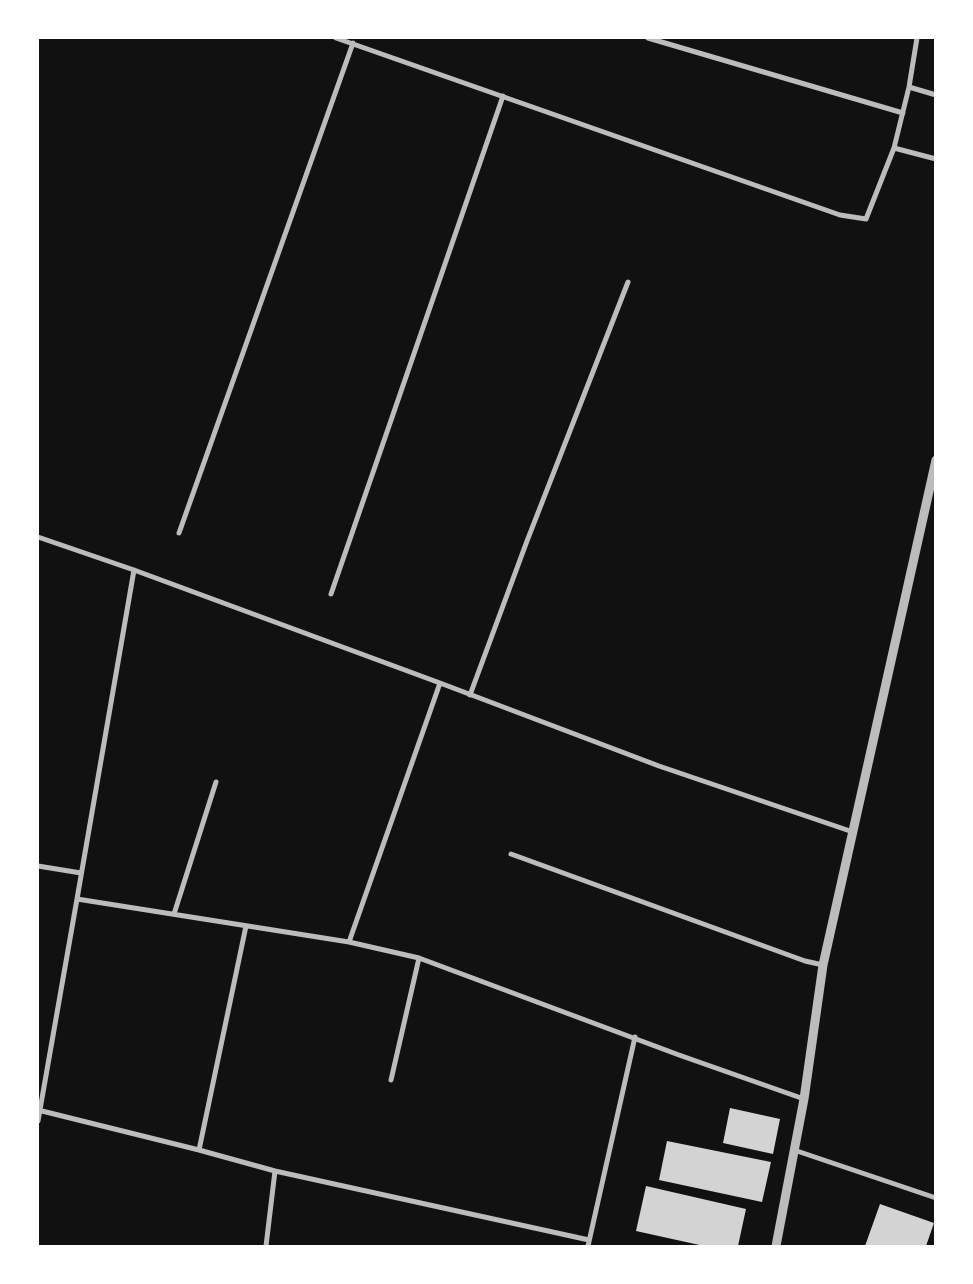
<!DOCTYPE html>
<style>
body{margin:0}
#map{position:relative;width:973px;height:1284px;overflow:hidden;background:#111;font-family:"Public Sans",sans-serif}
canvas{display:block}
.frame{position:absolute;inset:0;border:39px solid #fff;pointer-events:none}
</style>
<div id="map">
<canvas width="973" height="1284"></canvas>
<div class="frame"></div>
</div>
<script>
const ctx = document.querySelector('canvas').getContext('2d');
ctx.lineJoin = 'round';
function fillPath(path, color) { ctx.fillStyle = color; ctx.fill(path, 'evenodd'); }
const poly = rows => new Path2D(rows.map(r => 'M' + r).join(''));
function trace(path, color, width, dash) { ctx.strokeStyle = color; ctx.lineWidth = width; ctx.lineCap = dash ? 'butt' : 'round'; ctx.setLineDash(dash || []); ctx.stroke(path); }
fillPath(poly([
 [730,1108,780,1119,773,1154,723,1143],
 [667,1141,771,1162,762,1202,659,1180],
 [646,1186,746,1209,738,1246,704,1246,636,1231],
 [880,1204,934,1223,926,1246,865,1246]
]), '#d3d3d3');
trace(poly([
 [336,38,840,215,866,219,894,148,909,87,917,38],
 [648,38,903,113],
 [909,87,936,95],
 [894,148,936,159],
 [179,533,353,43],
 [38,537,134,570,440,683,659,766,853,832],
 [331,594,503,96],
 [470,695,527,541,628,282],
 [511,854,805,961,823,965],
 [38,866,81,873],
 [77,899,349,942,419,958,679,1055,804,1099],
 [174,914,216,782],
 [349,942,440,683],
 [391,1080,419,958],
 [38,1110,199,1150,275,1171,589,1240],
 [38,1121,77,899,134,570],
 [199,1150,246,926],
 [794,1150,936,1198],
 [266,1246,275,1171],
 [588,1246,635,1037]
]), '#bcbcbc', 5);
trace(poly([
 [776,1246,804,1099,823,965,936,460]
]), '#bcbcbc', 9);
</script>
